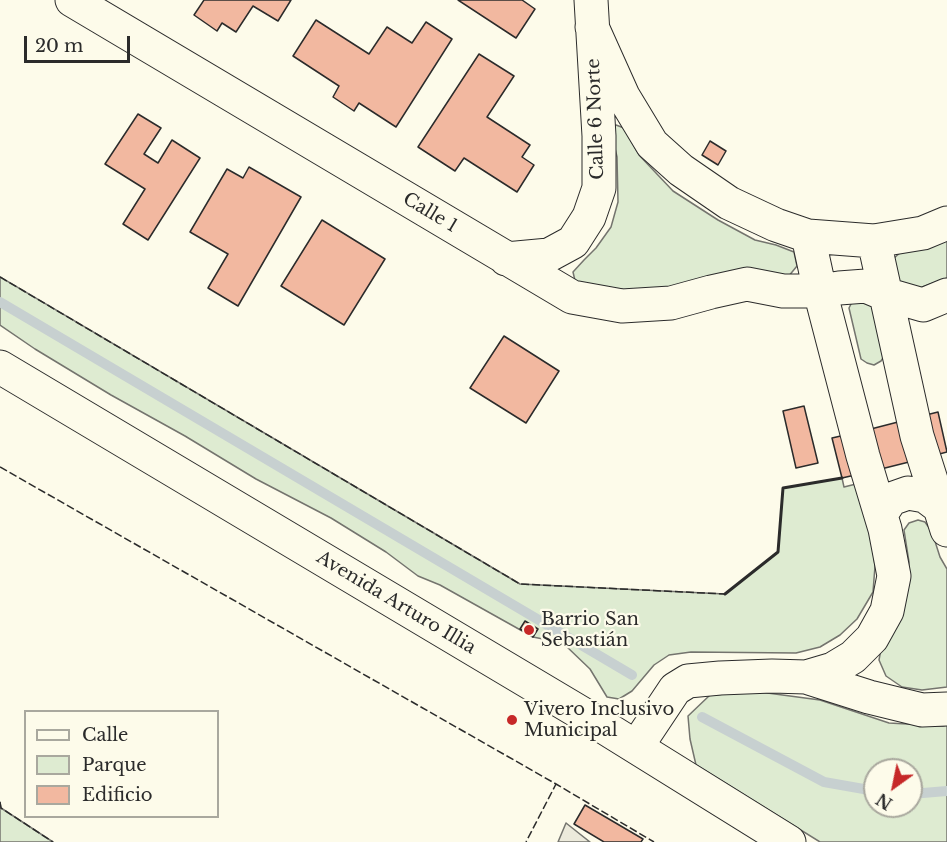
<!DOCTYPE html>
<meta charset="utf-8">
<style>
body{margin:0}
#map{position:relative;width:947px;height:842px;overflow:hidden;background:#fdfbea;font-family:"Libre Baskerville",serif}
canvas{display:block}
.legend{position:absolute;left:24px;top:710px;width:195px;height:108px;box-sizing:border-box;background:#fdfbea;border:2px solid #a9a89e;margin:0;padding:8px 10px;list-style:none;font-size:18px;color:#2b2b2b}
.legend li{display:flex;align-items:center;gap:12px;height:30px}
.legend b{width:30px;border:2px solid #a9a89e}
.north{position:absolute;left:863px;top:758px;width:60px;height:60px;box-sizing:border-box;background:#fdfbea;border:2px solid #a9a89e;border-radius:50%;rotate:213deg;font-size:16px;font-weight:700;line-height:24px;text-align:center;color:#2b2b2b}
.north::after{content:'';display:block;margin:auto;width:21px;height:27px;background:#c62828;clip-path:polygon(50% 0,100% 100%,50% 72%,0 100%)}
.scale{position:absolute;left:24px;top:36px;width:106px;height:27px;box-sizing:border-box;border:3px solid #2b2b2b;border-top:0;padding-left:8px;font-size:18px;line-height:21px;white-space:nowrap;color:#2b2b2b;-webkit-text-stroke:4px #fdfbea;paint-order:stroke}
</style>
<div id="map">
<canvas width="947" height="842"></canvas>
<ul class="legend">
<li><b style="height:8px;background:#fdfbea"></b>Calle</li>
<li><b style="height:16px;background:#deebd1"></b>Parque</li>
<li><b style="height:16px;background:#f2b8a0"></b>Edificio</li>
</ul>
<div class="north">N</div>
<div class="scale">20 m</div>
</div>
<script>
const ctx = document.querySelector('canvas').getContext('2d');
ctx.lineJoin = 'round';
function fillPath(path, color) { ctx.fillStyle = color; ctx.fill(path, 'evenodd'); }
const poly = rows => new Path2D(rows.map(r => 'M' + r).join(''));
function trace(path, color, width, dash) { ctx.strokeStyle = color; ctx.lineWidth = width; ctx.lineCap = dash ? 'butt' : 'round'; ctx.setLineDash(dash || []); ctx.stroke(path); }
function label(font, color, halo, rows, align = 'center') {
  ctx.font = font + ' "Libre Baskerville",serif'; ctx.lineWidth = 4.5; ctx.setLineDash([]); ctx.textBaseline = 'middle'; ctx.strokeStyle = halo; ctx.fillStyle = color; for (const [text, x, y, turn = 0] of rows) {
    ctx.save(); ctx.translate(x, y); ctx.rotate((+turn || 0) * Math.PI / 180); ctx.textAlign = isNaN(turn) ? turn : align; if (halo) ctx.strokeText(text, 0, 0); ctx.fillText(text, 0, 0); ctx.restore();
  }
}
const green = poly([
 [616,125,624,128,639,155,673,191,718,220,755,240,776,245,794,252,797,266,788,277,655,293,576,285,573,272,584,260,596,248,611,227,618,202,617,157,611,131,616,125],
 [947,238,947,278,914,290,895,279,892,260,904,249,947,238],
 [0,277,520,584,725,594,778,552,783,488,842,478,844,487,856,484,872,541,875,566,873,592,857,619,840,635,820,647,796,653,691,652,669,655,654,665,632,691,619,699,607,697,590,669,566,646,548,640,533,637,440,585,418,576,386,552,331,518,256,479,185,436,111,395,35,349,0,325,0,277],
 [870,299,885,355,881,361,874,365,867,363,861,359,849,308,853,300,870,299],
 [918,520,925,522,932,532,940,557,947,569,947,687,922,690,902,687,886,676,879,660,882,644,907,586,909,562,904,530,909,523,918,520],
 [760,692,820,700,889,723,943,726,947,725,947,842,820,842,696,765,690,739,688,716,710,695,760,692],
 [875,770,911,770,911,806,875,806,875,770],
 [0,802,1,808,53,842,0,842,0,802]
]);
fillPath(green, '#deebd1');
trace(green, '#74746e', 1.5);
const parking = poly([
 [566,823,590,842,558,842,566,823]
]);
fillPath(parking, '#eceadb');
trace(parking, '#74746e', 1.5);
trace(poly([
 [0,302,632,675],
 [702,717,824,782,875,791],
 [911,794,947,791]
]), '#c7d0d0', 10);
const building = poly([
 [204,0,291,0,278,21,253,6,236,32,222,23,217,31,194,15,204,0],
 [458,0,522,0,535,9,516,38,458,0],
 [316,20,369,54,387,27,412,43,426,22,452,39,396,127,359,103,354,111,333,97,339,86,293,56,316,20],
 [479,54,514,76,487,117,530,145,522,157,534,165,517,192,464,158,455,171,418,147,479,54],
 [138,114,161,128,144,154,158,163,172,140,200,158,148,240,123,224,145,189,105,164,138,114],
 [710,141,726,151,718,165,702,155,710,141],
 [249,167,301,197,238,306,208,288,228,254,190,232,227,169,243,178,249,167],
 [322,220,385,259,344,325,281,286,322,220],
 [504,336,559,371,526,423,470,388,504,336],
 [804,406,818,463,796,468,783,411,804,406],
 [938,412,947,452,909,462,898,422,938,412],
 [898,422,909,462,877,470,867,430,898,422],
 [867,430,877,470,842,478,832,438,867,430],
 [525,621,538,629,533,637,520,629,525,621],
 [585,805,643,839,641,842,604,842,574,824,585,805]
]);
fillPath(building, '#f2b8a0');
trace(building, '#2b2b2b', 1.5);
const minor = poly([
 [72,0,572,297,622,306,671,303,711,292,747,284,783,291,820,291,839,288,866,286,885,294,923,305,947,295],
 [592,27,623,96,652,144,681,170,729,203,776,225,808,236,874,241,923,233,947,223],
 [874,241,917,436,947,530],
 [506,259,549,255,573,242,589,217,599,188,599,136,591,0],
 [881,514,891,499,908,493,925,496,941,508],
 [806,677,833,669,853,657,872,638,887,611,894,576,885,529,863,456,820,291,808,236],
 [637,746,675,689,688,681,720,678,772,676,806,677,869,697,922,710,947,709]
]);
const major = poly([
 [0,367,591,719,789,842]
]);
trace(minor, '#2b2b2b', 35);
trace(major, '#2b2b2b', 35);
trace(minor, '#fdfbea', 33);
trace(major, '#fdfbea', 33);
trace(poly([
 [0,277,520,584,725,594],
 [0,467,556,784,526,842],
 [555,786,556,784,654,842],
 [0,802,1,808,53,842]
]), '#2b2b2b', 1.5, [8, 3]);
trace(poly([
 [725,594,778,552,783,488,842,478]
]), '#2b2b2b', 3);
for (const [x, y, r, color] of [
 [529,630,6,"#c62828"],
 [512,720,6,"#c62828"]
]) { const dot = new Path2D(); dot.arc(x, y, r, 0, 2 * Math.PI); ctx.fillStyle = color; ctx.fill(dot); trace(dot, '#fdfbea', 2); }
label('18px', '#2b2b2b', '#fdfbea', [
 ["Calle 6 Norte",596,119,-92],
 ["Calle 1",430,213,31],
 ["Avenida Arturo Illia",396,603,31]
]);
label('18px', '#2b2b2b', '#fdfbea', [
 ["Barrio San",541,620],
 ["Sebastián",541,641],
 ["Vivero Inclusivo",524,710],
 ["Municipal",524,731]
], 'left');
</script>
